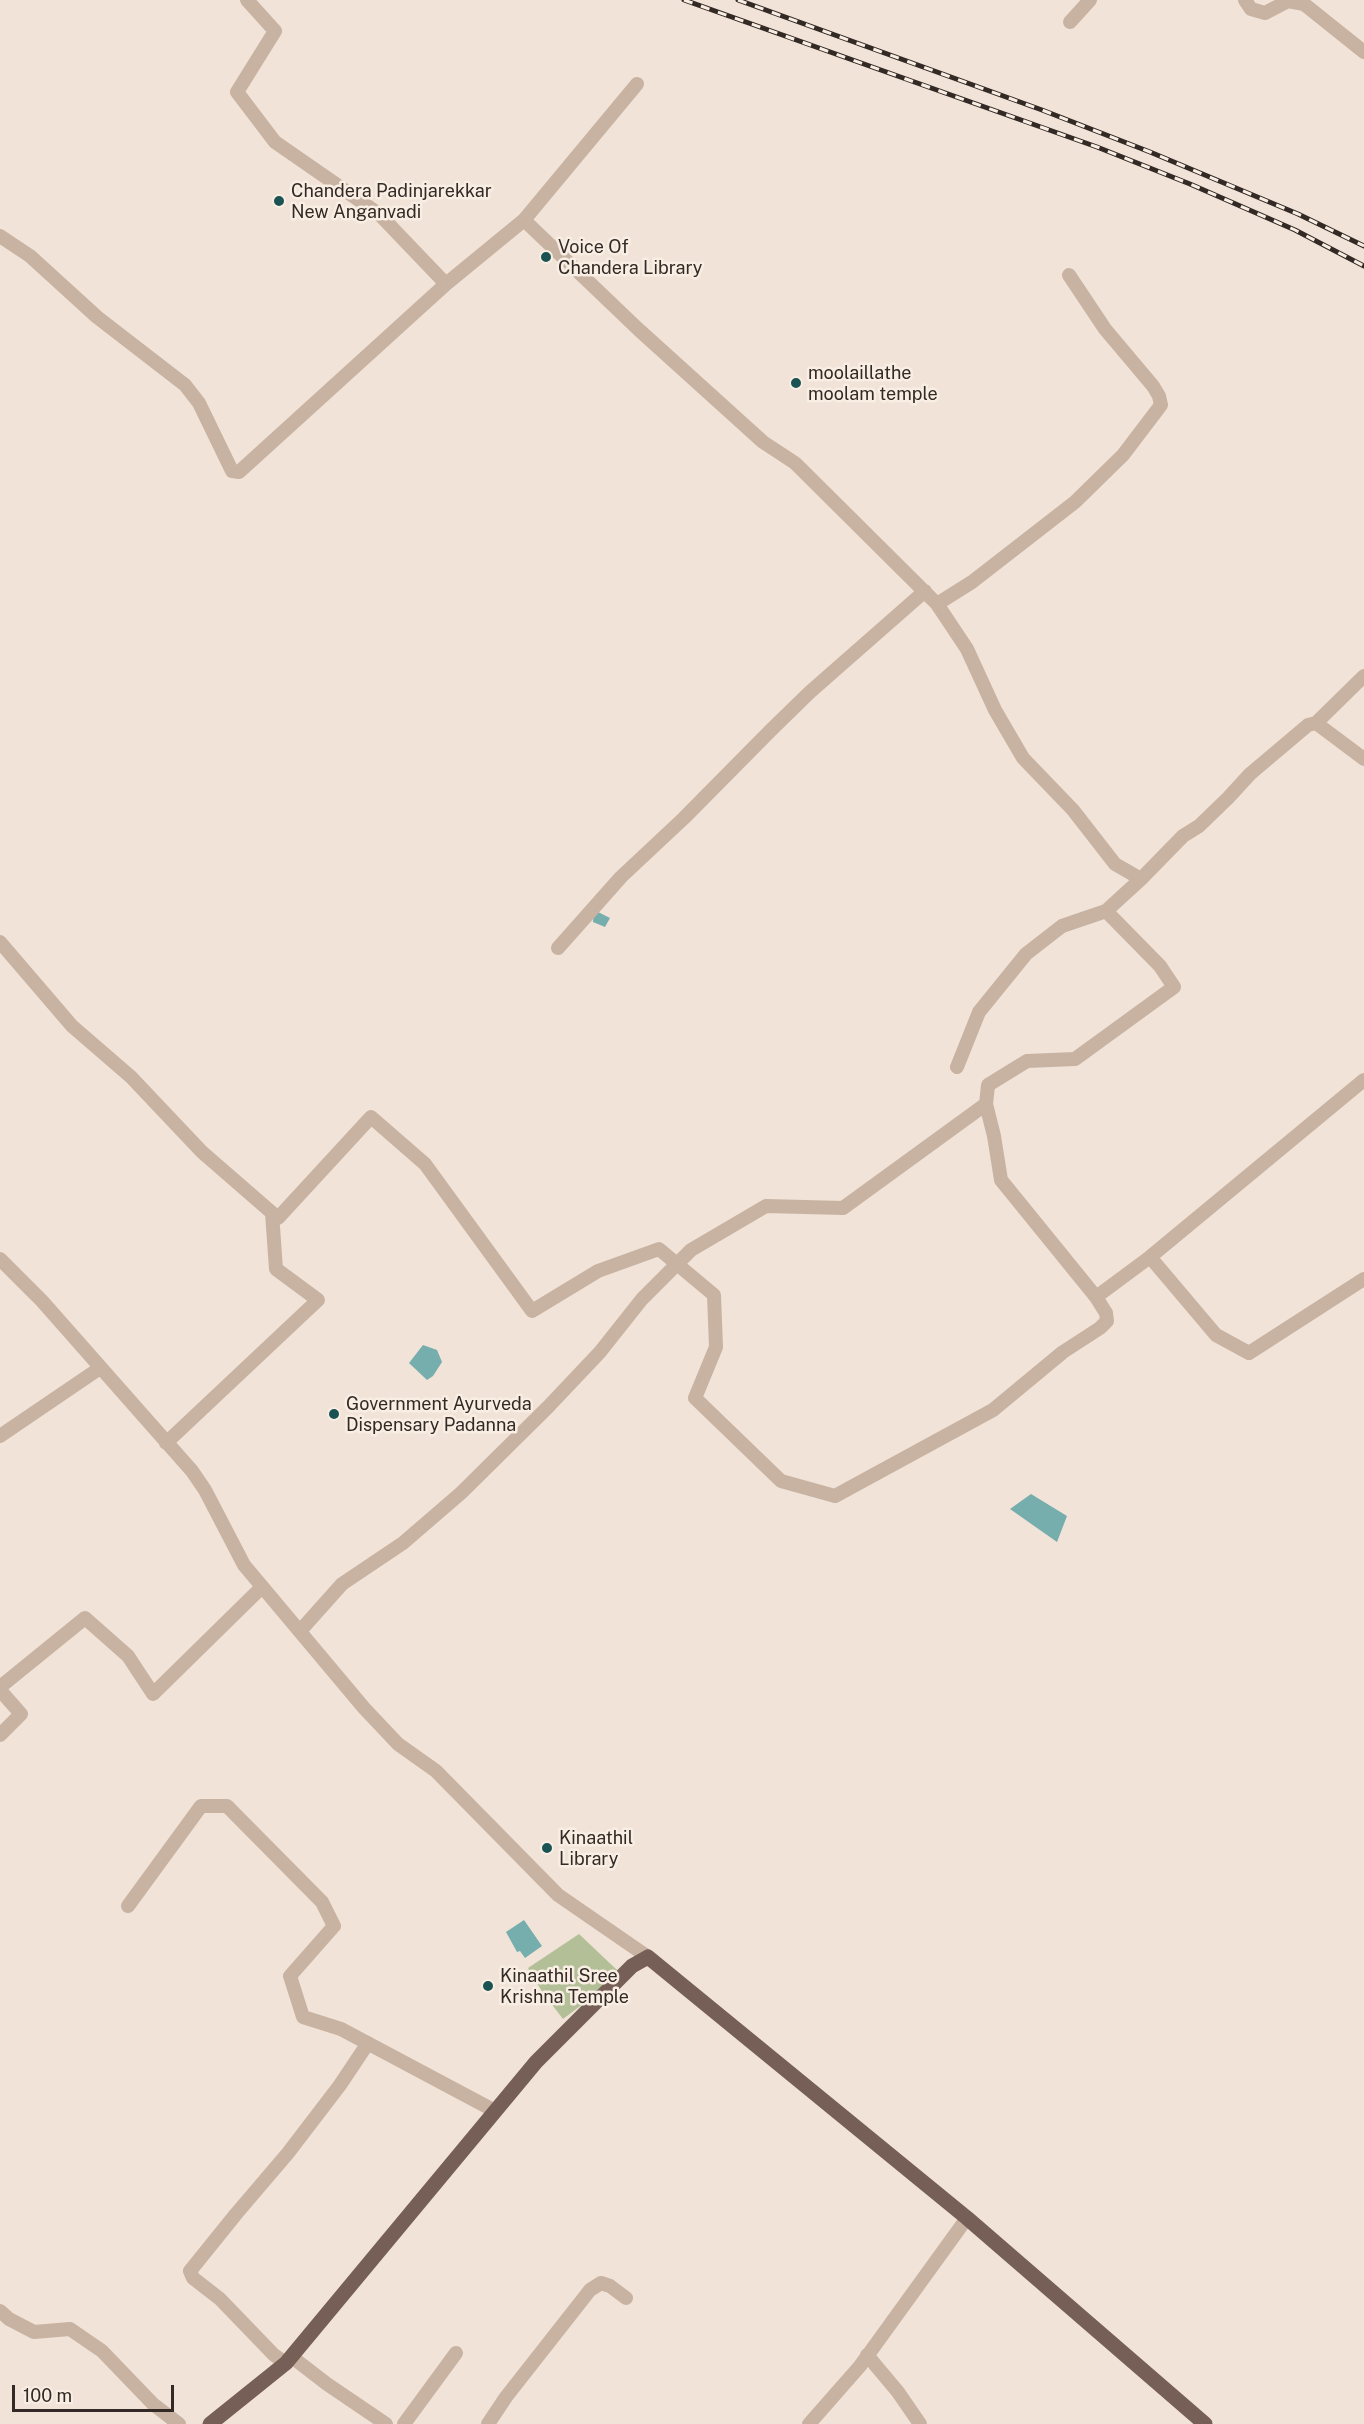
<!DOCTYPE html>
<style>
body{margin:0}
#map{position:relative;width:1364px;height:2424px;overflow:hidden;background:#f1e3d7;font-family:"Public Sans",sans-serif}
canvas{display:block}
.scale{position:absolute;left:12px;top:2385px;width:162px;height:27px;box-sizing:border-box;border:3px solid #332925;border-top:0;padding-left:8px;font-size:18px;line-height:21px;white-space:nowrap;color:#332925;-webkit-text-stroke:4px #f9eee3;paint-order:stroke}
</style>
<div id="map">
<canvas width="1364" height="2424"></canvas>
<div class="scale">100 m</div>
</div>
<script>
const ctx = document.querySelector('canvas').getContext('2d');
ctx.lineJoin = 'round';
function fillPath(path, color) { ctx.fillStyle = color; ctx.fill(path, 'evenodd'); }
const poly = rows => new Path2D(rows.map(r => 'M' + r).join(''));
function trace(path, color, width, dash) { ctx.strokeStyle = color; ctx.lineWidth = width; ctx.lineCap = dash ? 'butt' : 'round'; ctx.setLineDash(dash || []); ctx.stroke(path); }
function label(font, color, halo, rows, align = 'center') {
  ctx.font = font + ' "Public Sans",sans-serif'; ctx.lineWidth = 5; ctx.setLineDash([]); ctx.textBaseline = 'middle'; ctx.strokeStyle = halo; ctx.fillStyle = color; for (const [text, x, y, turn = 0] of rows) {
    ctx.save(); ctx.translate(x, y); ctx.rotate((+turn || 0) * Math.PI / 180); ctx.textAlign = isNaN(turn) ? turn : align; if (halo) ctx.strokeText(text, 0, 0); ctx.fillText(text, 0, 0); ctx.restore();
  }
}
fillPath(poly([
 [579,1934,617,1970,592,1997,563,2019,543,1993,528,1968]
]), '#b3bf97');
fillPath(poly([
 [594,910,610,918,605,927,593,922],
 [423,1345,437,1350,442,1362,433,1376,427,1380,409,1363],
 [1031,1494,1067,1516,1057,1542,1010,1509],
 [524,1920,542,1946,525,1958,520,1951,517,1952,506,1932]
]), '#76adad');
trace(poly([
 [247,0,275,31,237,92,275,142,379,214,446,284,524,220,638,329,763,442,795,463,937,604,967,649,995,710,1023,758,1073,810,1115,864,1141,879,1183,836,1199,826,1228,798,1250,774,1308,725,1316,723,1364,759],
 [1245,0,1251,9,1265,13,1288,1,1304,4,1364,52],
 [1070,22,1090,0],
 [524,220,637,84],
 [0,236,30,256,97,317,185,385,199,403,232,471,239,472,446,284],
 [937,604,972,582,1075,502,1123,455,1161,405,1159,396,1153,386,1105,329,1069,275],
 [1316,723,1364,676],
 [1141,879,1106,911,1160,966,1174,987,1075,1059,1027,1061,988,1085,986,1104,994,1136,1001,1180,1096,1297,1150,1257,1216,1335,1249,1353,1364,1279],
 [0,942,72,1026,131,1077,202,1152,278,1218,371,1117,425,1164,532,1311,598,1271,659,1249,714,1295,716,1347,695,1398,781,1481,835,1496,993,1410,1063,1352,1100,1328,1107,1321,1106,1313,1096,1297],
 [558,948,621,877,684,818,771,730,810,692,925,591],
 [957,1067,979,1012,1026,954,1062,926,1106,911],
 [1150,1257,1364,1080],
 [0,1259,42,1301,192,1471,205,1490,244,1565,364,1708,398,1744,436,1771,558,1895,648,1957],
 [0,1436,100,1368],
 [166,1443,318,1300,276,1269,272,1213],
 [300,1631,342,1584,403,1543,461,1493,548,1407,600,1352,642,1299,691,1250,766,1206,843,1208,986,1104],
 [0,1687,85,1618,128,1656,153,1694,262,1587],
 [0,1690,21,1714,0,1735],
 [128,1906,201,1806,227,1806,322,1902,334,1926,290,1976,303,2017,341,2029,495,2111],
 [0,2311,9,2319,34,2332,70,2329,102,2351,153,2404,179,2424],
 [867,2355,898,2392,920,2424],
 [292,2357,327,2384,386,2424],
 [286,2363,274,2355,220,2299,193,2278,190,2271,236,2214,288,2153,340,2085,368,2043],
 [404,2424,456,2353],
 [488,2424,506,2397,590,2290,601,2283,610,2286,626,2298],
 [809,2424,860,2366,967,2218]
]), '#c8b3a3', 14);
trace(poly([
 [210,2424,286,2363,536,2062,632,1966,648,1957,967,2218,1205,2424]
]), '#755f56', 15);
const rail = poly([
 [684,0,1097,147,1190,184,1295,230,1364,266],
 [738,0,1042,110,1150,152,1298,214,1364,246]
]);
trace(rail, '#332925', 5);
trace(rail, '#f9eee3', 3, [9]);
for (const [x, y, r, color] of [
 [279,201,6,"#1b5354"],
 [546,257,6,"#1b5354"],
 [796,383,6,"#1b5354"],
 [334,1414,6,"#1b5354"],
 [547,1848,6,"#1b5354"],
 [488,1986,6,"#1b5354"]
]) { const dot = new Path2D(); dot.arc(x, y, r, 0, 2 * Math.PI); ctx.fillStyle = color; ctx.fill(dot); trace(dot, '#f9eee3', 2); }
label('18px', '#332925', '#f9eee3', [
 ["Chandera Padinjarekkar",291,191],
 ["New Anganvadi",291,212],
 ["Voice Of",558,247],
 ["Chandera Library",558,268],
 ["moolaillathe",808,373],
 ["moolam temple",808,394],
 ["Government Ayurveda",346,1404],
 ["Dispensary Padanna",346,1425],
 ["Kinaathil",559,1838],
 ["Library",559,1859],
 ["Kinaathil Sree",500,1976],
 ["Krishna Temple",500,1997]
], 'left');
</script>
